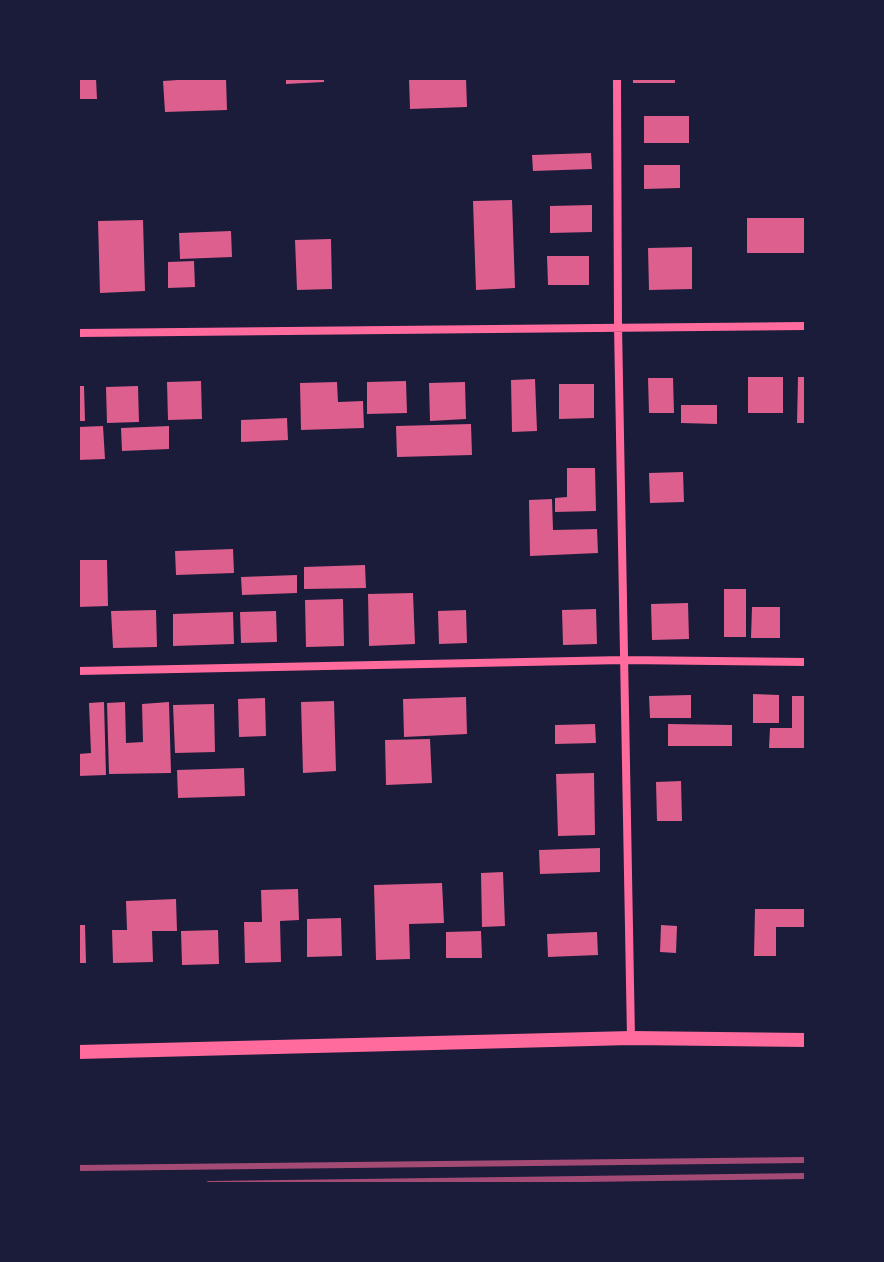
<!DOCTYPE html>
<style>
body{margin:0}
#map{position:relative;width:884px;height:1262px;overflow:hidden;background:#1b1b3a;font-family:Manrope,sans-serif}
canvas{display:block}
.frame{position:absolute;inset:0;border:80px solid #1b1b3a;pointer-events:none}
</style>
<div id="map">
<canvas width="884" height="1262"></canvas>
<div class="frame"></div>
</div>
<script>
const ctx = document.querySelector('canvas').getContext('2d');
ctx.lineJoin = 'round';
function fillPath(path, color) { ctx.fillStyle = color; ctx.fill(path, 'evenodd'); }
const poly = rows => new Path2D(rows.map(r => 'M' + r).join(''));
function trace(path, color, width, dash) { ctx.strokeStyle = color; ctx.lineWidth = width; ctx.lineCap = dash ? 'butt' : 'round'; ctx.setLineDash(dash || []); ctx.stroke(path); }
fillPath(poly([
 [78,78,96,78,97,99,78,99],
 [207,78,226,78,227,110,165,112,163,81],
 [286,78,324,78,324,82,286,84],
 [409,78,466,78,467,107,410,109],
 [633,78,675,78,675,83,633,83],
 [644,116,689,116,689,143,644,143],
 [591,153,592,169,533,171,532,155],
 [644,165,680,165,680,188,644,189],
 [512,200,515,288,476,290,473,201],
 [592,205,592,232,550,233,550,206],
 [747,218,806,218,806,253,747,253],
 [143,220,145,291,100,293,98,221],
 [231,231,232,257,180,259,179,233],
 [331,239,332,289,297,290,295,240],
 [692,247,692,289,649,290,648,248],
 [547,256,589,256,589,285,548,285],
 [194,261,195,287,168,288,168,262],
 [748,377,783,377,783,413,748,413],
 [798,377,806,377,806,423,797,423],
 [648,378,673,378,674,413,649,413],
 [535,379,537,431,512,432,511,380],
 [201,381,202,419,168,420,167,382],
 [406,381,407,413,367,414,367,382],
 [337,382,338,402,363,401,364,428,301,430,300,383],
 [465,382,466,419,430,421,429,383],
 [559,384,594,384,594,418,559,419],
 [78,386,84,386,85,421,78,421],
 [138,386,139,422,107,423,106,387],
 [681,405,717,405,717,424,681,423],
 [287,418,288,440,241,442,241,420],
 [471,424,472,455,397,457,396,426],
 [103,426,105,459,78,460,78,427],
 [169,426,169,449,122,451,121,428],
 [567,468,595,468,596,511,555,512,555,498,567,497],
 [683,472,684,502,650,503,649,473],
 [552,499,553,530,597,529,598,553,530,556,529,500],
 [233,549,234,573,176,575,175,551],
 [78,560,107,560,108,606,78,607],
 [365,565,366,588,304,589,304,567],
 [297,575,297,593,242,595,241,577],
 [724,589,746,589,746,637,724,637],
 [413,593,415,644,369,646,368,594],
 [343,599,344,646,306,647,305,600],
 [688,603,689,639,652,640,651,604],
 [752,607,780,607,780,638,751,638],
 [596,609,597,644,563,645,562,610],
 [156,610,157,647,113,648,111,611],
 [466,610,467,643,439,644,438,611],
 [276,611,277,642,241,643,240,612],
 [233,612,234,644,173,646,173,614],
 [753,694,779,695,779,723,753,723],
 [691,695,691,718,650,718,649,696],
 [792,696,806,696,806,748,769,748,770,728,792,728],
 [466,697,467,734,404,737,403,699],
 [265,698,266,736,239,737,238,699],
 [334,701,336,771,303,773,301,702],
 [104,702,106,775,78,776,78,754,91,753,89,703],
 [125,702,126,743,143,742,142,704,169,702,171,773,109,774,107,703],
 [214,704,215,752,175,753,173,705],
 [595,724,596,743,555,744,555,725],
 [668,724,732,725,732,746,668,746],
 [430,739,432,783,386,785,385,740],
 [244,768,245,796,178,798,177,770],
 [594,773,595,835,558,836,556,774],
 [681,781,682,821,657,821,656,782],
 [600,848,600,872,540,874,539,850],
 [503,872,505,926,482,927,481,873],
 [442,883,444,923,409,924,410,959,376,960,374,885],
 [298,889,299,920,280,921,281,962,245,963,244,922,262,922,261,890],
 [176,899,177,931,152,931,153,962,113,963,112,930,127,930,126,901],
 [755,909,806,909,806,927,776,927,776,956,754,956],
 [341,918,342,956,307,957,307,919],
 [78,925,85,925,86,963,78,963],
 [661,925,677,926,676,953,660,952],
 [218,930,219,964,182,965,181,931],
 [481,931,482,958,446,958,446,932],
 [597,932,598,955,548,957,547,934]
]), '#dd5f8e');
trace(poly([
 [617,78,618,326,631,1038],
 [78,333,806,326],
 [78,671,624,660,806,662]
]), '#ff6b9d', 8);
trace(poly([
 [78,1052,631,1038,806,1040]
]), '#ff6b9d', 14);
trace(poly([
 [78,1168,806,1160],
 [209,1184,806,1176]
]), '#a44b75', 6);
</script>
